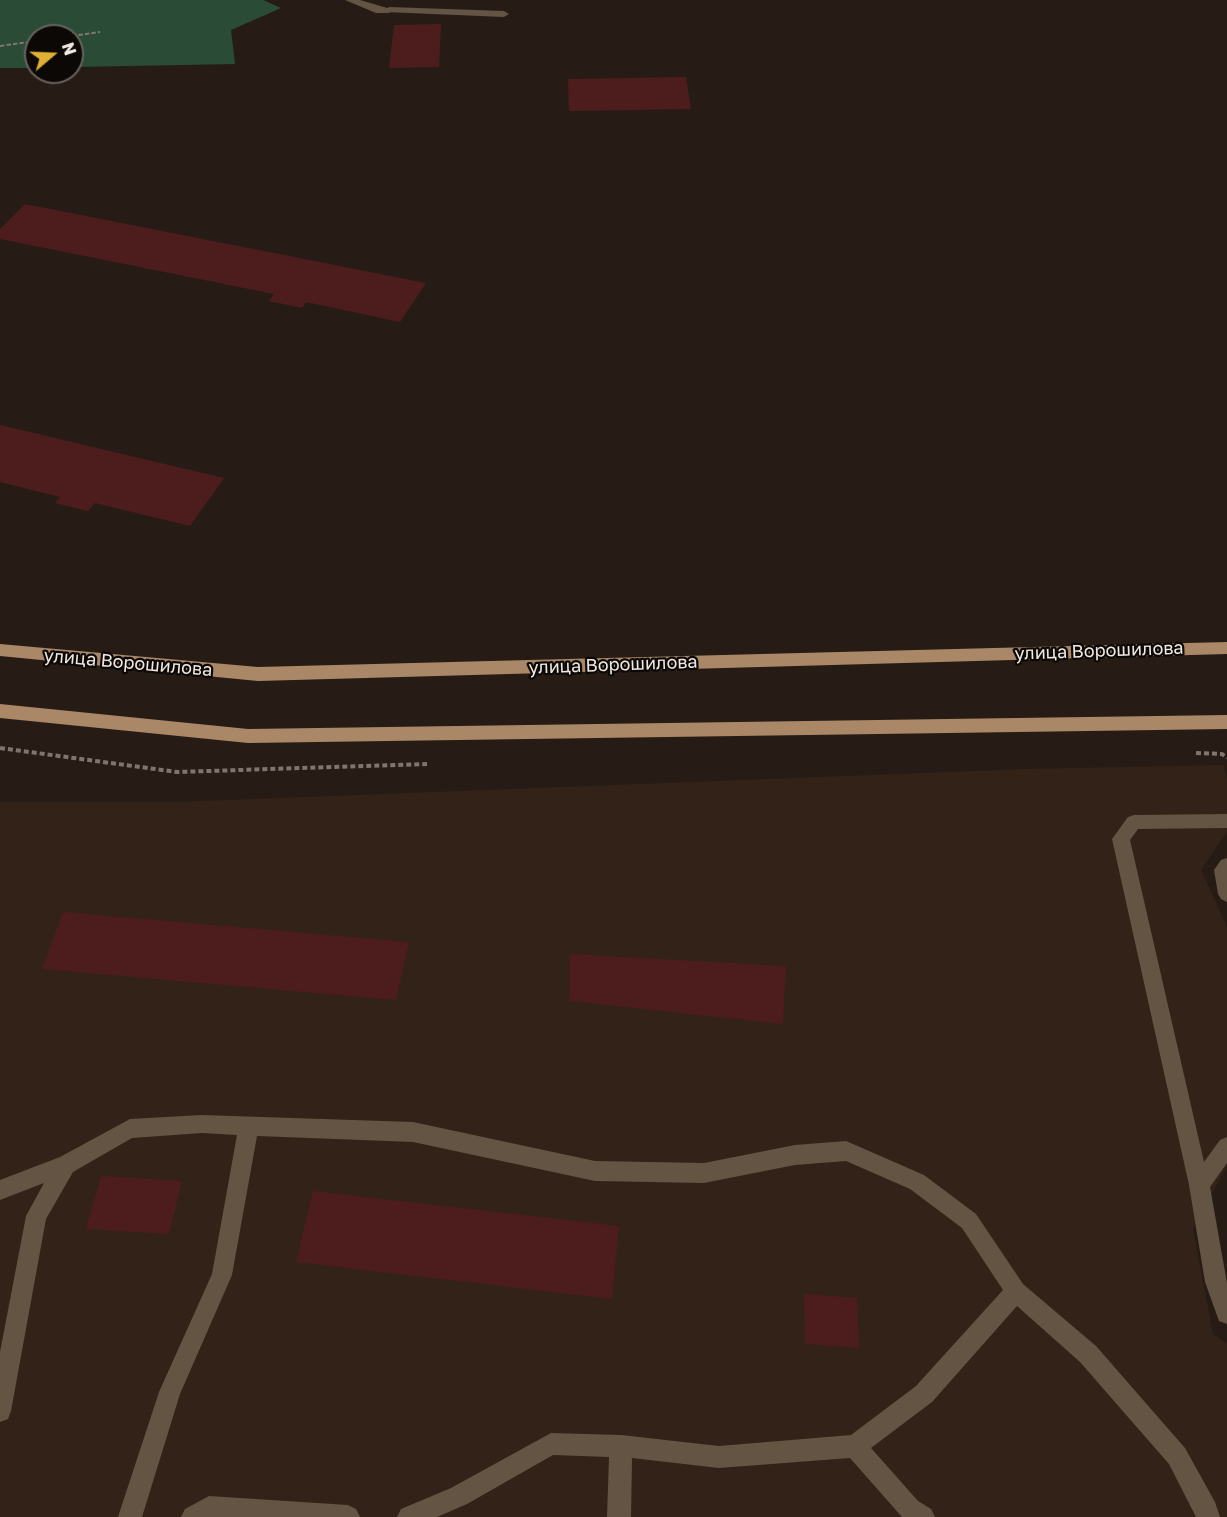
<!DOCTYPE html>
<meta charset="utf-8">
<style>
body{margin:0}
#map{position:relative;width:1227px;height:1517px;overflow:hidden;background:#271c15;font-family:"Golos Text",sans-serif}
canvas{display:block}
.north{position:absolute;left:24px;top:24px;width:60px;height:60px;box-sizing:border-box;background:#0c0805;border:2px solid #67625e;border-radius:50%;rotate:71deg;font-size:16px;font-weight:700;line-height:24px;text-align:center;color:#f0e8e3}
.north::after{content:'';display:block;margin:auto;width:21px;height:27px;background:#e0b034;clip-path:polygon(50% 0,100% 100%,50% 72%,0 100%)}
</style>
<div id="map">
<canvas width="1227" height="1517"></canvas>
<div class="north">N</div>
</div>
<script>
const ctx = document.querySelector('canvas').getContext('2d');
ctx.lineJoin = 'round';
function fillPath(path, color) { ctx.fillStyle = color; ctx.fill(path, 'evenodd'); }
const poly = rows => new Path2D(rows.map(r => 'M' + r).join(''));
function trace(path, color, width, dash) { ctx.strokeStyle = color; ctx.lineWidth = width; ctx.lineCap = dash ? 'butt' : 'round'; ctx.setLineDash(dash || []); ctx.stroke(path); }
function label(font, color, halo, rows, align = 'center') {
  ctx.font = font + ' "Golos Text",sans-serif'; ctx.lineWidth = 4.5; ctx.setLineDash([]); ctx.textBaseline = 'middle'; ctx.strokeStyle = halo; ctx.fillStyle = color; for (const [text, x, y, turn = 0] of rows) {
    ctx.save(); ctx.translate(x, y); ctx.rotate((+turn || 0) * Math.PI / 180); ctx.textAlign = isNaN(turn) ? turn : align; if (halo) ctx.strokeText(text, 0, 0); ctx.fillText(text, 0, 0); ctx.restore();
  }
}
fillPath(poly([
 [1223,765,1227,778,1227,831,1201,870,1227,927,1227,1166,1193,1229,1213,1334,1227,1344,1227,1517,0,1517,0,802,177,802,1025,769]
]), '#332217');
fillPath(poly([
 [0,0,263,0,281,8,231,30,235,64,72,67,72,36,36,36,36,68,0,68]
]), '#2a4c37');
fillPath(poly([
 [441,24,439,67,389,68,394,25],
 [686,77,691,109,569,111,568,79],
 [25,204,426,283,400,322,306,302,302,308,269,301,274,294,0,239,0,229],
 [0,425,224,478,190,526,95,503,88,511,55,503,60,497,0,482],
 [63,912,409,942,396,1000,42,969],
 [570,954,786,966,783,1024,569,1001],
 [101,1176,182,1181,169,1234,86,1229],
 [313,1191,619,1226,612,1299,296,1262],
 [804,1294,857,1298,859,1348,805,1344]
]), '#4d1d1e');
trace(poly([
 [72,36,100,32],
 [0,46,36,41]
]), '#7f756f', 2, [4.5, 2]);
trace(poly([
 [0,748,177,772,427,764],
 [1196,753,1222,754,1227,758]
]), '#7f756f', 4, [5, 3]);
fillPath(poly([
 [389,7,504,11,509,14,504,17,385,12,384,10,389,7],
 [1227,814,1227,828,1138,829,1130,840,1204,1162,1220,1140,1227,1137,1227,1163,1210,1187,1227,1283,1227,1324,1219,1321,1205,1282,1189,1185,1112,839,1128,817,1134,815,1227,814],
 [1227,858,1227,902,1221,899,1218,894,1214,870,1221,860,1227,858],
 [202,1115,413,1122,595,1161,704,1163,795,1145,846,1141,924,1175,976,1214,1023,1284,1096,1346,1185,1448,1215,1502,1220,1517,1196,1517,1169,1464,1080,1362,1017,1306,932,1402,871,1448,918,1501,931,1509,935,1517,902,1517,850,1458,719,1468,632,1458,631,1517,607,1517,609,1457,553,1455,467,1504,437,1517,397,1517,401,1509,451,1488,551,1433,621,1435,719,1446,851,1435,916,1386,1003,1290,962,1228,910,1189,846,1161,795,1165,704,1183,595,1181,413,1142,257,1136,232,1275,180,1394,142,1517,118,1517,159,1392,212,1274,237,1135,202,1133,132,1138,73,1172,46,1219,11,1411,8,1419,0,1422,0,1352,26,1216,44,1183,0,1200,0,1180,60,1157,130,1119,202,1115],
 [209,1496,348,1505,356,1509,360,1517,181,1517,185,1509,209,1496]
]), '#645444');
fillPath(poly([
 [345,0,360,0,394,10,389,13,376,13,345,0]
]), '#645444');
fillPath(poly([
 [1227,642,1227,654,258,681,0,656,0,644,258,667,1227,642],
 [0,704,248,729,1227,715,1227,729,248,743,0,718,0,704]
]), '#aa8867');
label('18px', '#f0e8e3', '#0c0805', [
 ["улица Ворошилова",1099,651,-2],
 ["улица Ворошилова",128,663,5],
 ["улица Ворошилова",613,665,-2]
]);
</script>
